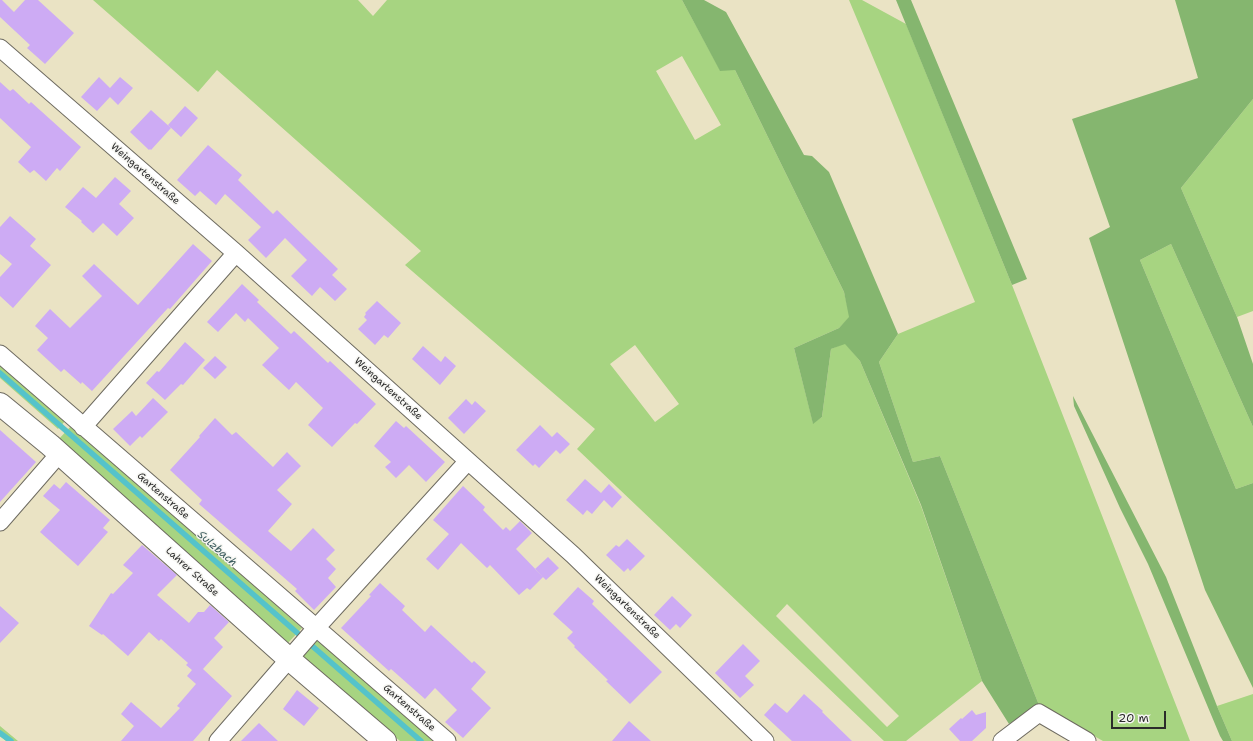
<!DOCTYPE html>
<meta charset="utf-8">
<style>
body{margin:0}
#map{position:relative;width:1253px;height:741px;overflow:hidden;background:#eae3c4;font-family:"Shantell Sans",sans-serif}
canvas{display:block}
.scale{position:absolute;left:1111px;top:711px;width:55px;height:18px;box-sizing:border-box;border:2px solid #2b2b2b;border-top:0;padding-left:5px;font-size:12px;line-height:14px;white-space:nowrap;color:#2b2b2b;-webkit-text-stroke:3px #f6f6f2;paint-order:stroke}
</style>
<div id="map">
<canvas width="1253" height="741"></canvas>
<div class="scale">20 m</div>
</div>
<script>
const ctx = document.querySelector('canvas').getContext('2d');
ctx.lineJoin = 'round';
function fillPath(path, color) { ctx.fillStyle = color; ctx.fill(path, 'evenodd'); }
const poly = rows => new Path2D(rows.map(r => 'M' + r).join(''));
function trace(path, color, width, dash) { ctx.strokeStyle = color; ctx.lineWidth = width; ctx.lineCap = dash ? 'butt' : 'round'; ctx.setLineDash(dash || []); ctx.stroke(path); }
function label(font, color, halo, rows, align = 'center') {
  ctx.font = font + ' "Shantell Sans",sans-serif'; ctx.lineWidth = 3; ctx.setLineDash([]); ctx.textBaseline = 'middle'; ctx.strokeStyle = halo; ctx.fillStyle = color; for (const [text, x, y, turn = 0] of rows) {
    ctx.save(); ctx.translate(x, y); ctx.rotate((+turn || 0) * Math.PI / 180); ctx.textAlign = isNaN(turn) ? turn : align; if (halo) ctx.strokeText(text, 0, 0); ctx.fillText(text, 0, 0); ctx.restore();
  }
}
fillPath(poly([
 [93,0,358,0,373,16,387,0,682,0,720,70,735,70,844,292,850,317,839,328,794,348,813,423,822,417,831,349,845,343,860,361,921,506,982,681,906,741,884,741,577,449,595,429,405,265,421,251,217,70,198,92],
 [682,56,721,125,695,140,656,71],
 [635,345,679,404,655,422,610,364],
 [787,604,899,716,887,727,776,616],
 [849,0,862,0,906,24,1012,285,1190,741,1103,741,1039,705,940,456,913,462,879,362,898,334,975,302],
 [1253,99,1253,311,1237,317,1181,188],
 [1171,244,1253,427,1253,483,1236,489,1140,260],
 [0,362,66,420,58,429,0,378],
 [72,425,302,628,287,644,57,441],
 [317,640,434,741,400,741,302,657],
 [1253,694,1253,741,1232,741,1217,706],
 [0,726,18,741,6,741,0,736]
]), '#a7d481');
fillPath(poly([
 [682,0,704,0,726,12,804,155,812,156,829,172,898,334,879,362,913,462,940,456,1039,705,1009,724,982,681,921,505,860,361,845,344,831,349,822,417,813,424,794,348,839,328,849,317,844,292,735,70,720,71],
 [896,0,911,0,1027,279,1012,285],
 [1175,0,1253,0,1253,99,1181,188,1237,317,1253,364,1253,427,1171,244,1140,260,1236,489,1253,483,1253,688,1205,590,1089,238,1110,227,1072,119,1198,78],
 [1073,396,1166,577,1217,706,1232,741,1223,741,1220,736,1148,564,1120,508,1074,406]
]), '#85b66f');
trace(poly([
 [0,373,421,741],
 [0,733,11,741]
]), '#55c3ca', 5.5);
fillPath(poly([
 [0,0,2,0,14,12,25,0,38,0,74,33,45,64,27,48,30,45,0,17],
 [99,77,110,88,120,77,133,88,118,105,110,97,97,111,81,97],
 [0,82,10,91,13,89,29,104,31,102,81,147,60,171,57,168,46,181,34,170,30,173,18,162,31,147,0,118],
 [185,106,198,118,181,137,168,125],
 [151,110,171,128,151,150,150,149,149,150,130,132],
 [208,145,242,175,238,180,273,214,277,210,338,269,332,275,347,289,335,301,320,287,312,296,291,276,307,260,285,238,266,258,248,240,261,227,225,194,216,205,200,191,195,196,177,180],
 [115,177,131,191,119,204,134,218,117,236,103,223,93,233,81,222,82,221,65,207,83,187,96,198],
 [10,216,36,239,30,246,51,265,13,308,0,296,0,277,12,264,0,254,0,227],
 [193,244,212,261,170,309,168,308,92,391,82,382,81,384,64,369,61,372,37,350,48,338,35,326,50,309,70,328,102,296,82,276,94,264,138,305],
 [242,284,259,300,257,302,291,334,294,331,328,363,330,361,376,404,357,424,355,423,332,447,308,425,323,408,296,382,289,390,262,365,279,348,248,318,245,322,236,313,218,332,207,322],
 [377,301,401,323,388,338,384,335,375,345,358,329,367,320,364,317,366,314,365,313],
 [185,342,205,360,183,385,181,384,165,400,146,383,157,371,159,372],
 [423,346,441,362,445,356,456,366,440,385,412,359],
 [215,356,227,367,215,379,203,368],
 [153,398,168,412,142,438,140,436,130,446,113,429,132,411,136,416],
 [466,399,472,405,475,401,486,411,464,434,448,418],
 [215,418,232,435,236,432,273,467,287,452,301,466,277,490,292,504,268,531,291,551,313,528,335,550,326,559,336,569,328,578,336,587,314,610,295,591,297,589,199,504,202,500,170,470,200,437,199,436],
 [396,421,404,428,406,426,445,462,426,482,409,465,396,478,385,467,391,462,374,446],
 [540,425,552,437,557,432,570,444,560,454,556,450,539,468,535,464,533,466,516,450],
 [0,430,36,462,0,502],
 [585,479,601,493,609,484,622,497,612,508,604,500,592,514,587,510,583,515,566,500],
 [66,482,110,520,103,528,108,532,78,566,40,532,60,510,43,496,54,484,60,489],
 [463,486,485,507,483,510,503,530,506,527,510,531,520,521,532,533,516,549,543,577,530,590,527,588,519,595,490,565,487,568,461,543,438,570,426,559,449,534,433,520],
 [627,539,645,556,630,571,628,568,624,572,606,555,616,545,619,547],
 [142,545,177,575,157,595,189,623,198,612,204,612,210,605,229,622,214,638,223,647,203,669,232,696,193,741,121,741,134,726,121,714,131,702,161,728,180,708,177,706,196,684,187,676,192,670,186,665,188,663,161,639,159,641,149,632,128,656,103,634,102,635,89,626,111,593,113,594,133,573,123,565],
 [548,557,559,568,546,580,535,569],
 [380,583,405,606,402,610,425,632,431,625,472,663,474,661,486,672,471,689,491,708,463,738,445,722,457,710,435,688,425,699,391,669,389,671,341,628,371,596,369,595],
 [578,587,594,601,592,604,662,672,630,704,606,681,608,680,574,647,575,646,567,638,573,632,553,614],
 [672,596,692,615,680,628,676,624,670,630,654,615],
 [0,606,19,623,0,643],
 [743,644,760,661,745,676,754,685,740,698,715,673],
 [297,690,319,708,304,726,283,709],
 [804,694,823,711,822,712,852,741,792,741,764,715,775,703,787,713],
 [972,710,976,715,986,712,986,728,972,741,960,741,949,729,961,718,962,719],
 [629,721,651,741,612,741],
 [259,723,278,741,241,741]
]), '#cdabf4');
const minor = poly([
 [0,48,236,253,573,555,765,741],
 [0,354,447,741],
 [83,427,236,253],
 [0,522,59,454],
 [218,741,316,628,468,461],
 [1002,741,1039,713,1087,741]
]);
const tertiary = poly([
 [0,404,50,445,289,659,385,741]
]);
trace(minor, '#6e6b61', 19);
trace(tertiary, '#6e6b61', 24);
trace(minor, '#fff', 17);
trace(tertiary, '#fff', 22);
label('10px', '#2b2b2b', '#f6f6f2', [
 ["Weingartenstraße",145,174,41],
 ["Weingartenstraße",388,389,42],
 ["Gartenstraße",163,496,41],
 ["Lahrer Straße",192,572,42],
 ["Weingartenstraße",627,607,44],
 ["Gartenstraße",409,708,41]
]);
label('italic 11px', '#38595b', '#f6f6f2', [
 ["Sulzbach",217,549,41]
]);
</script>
